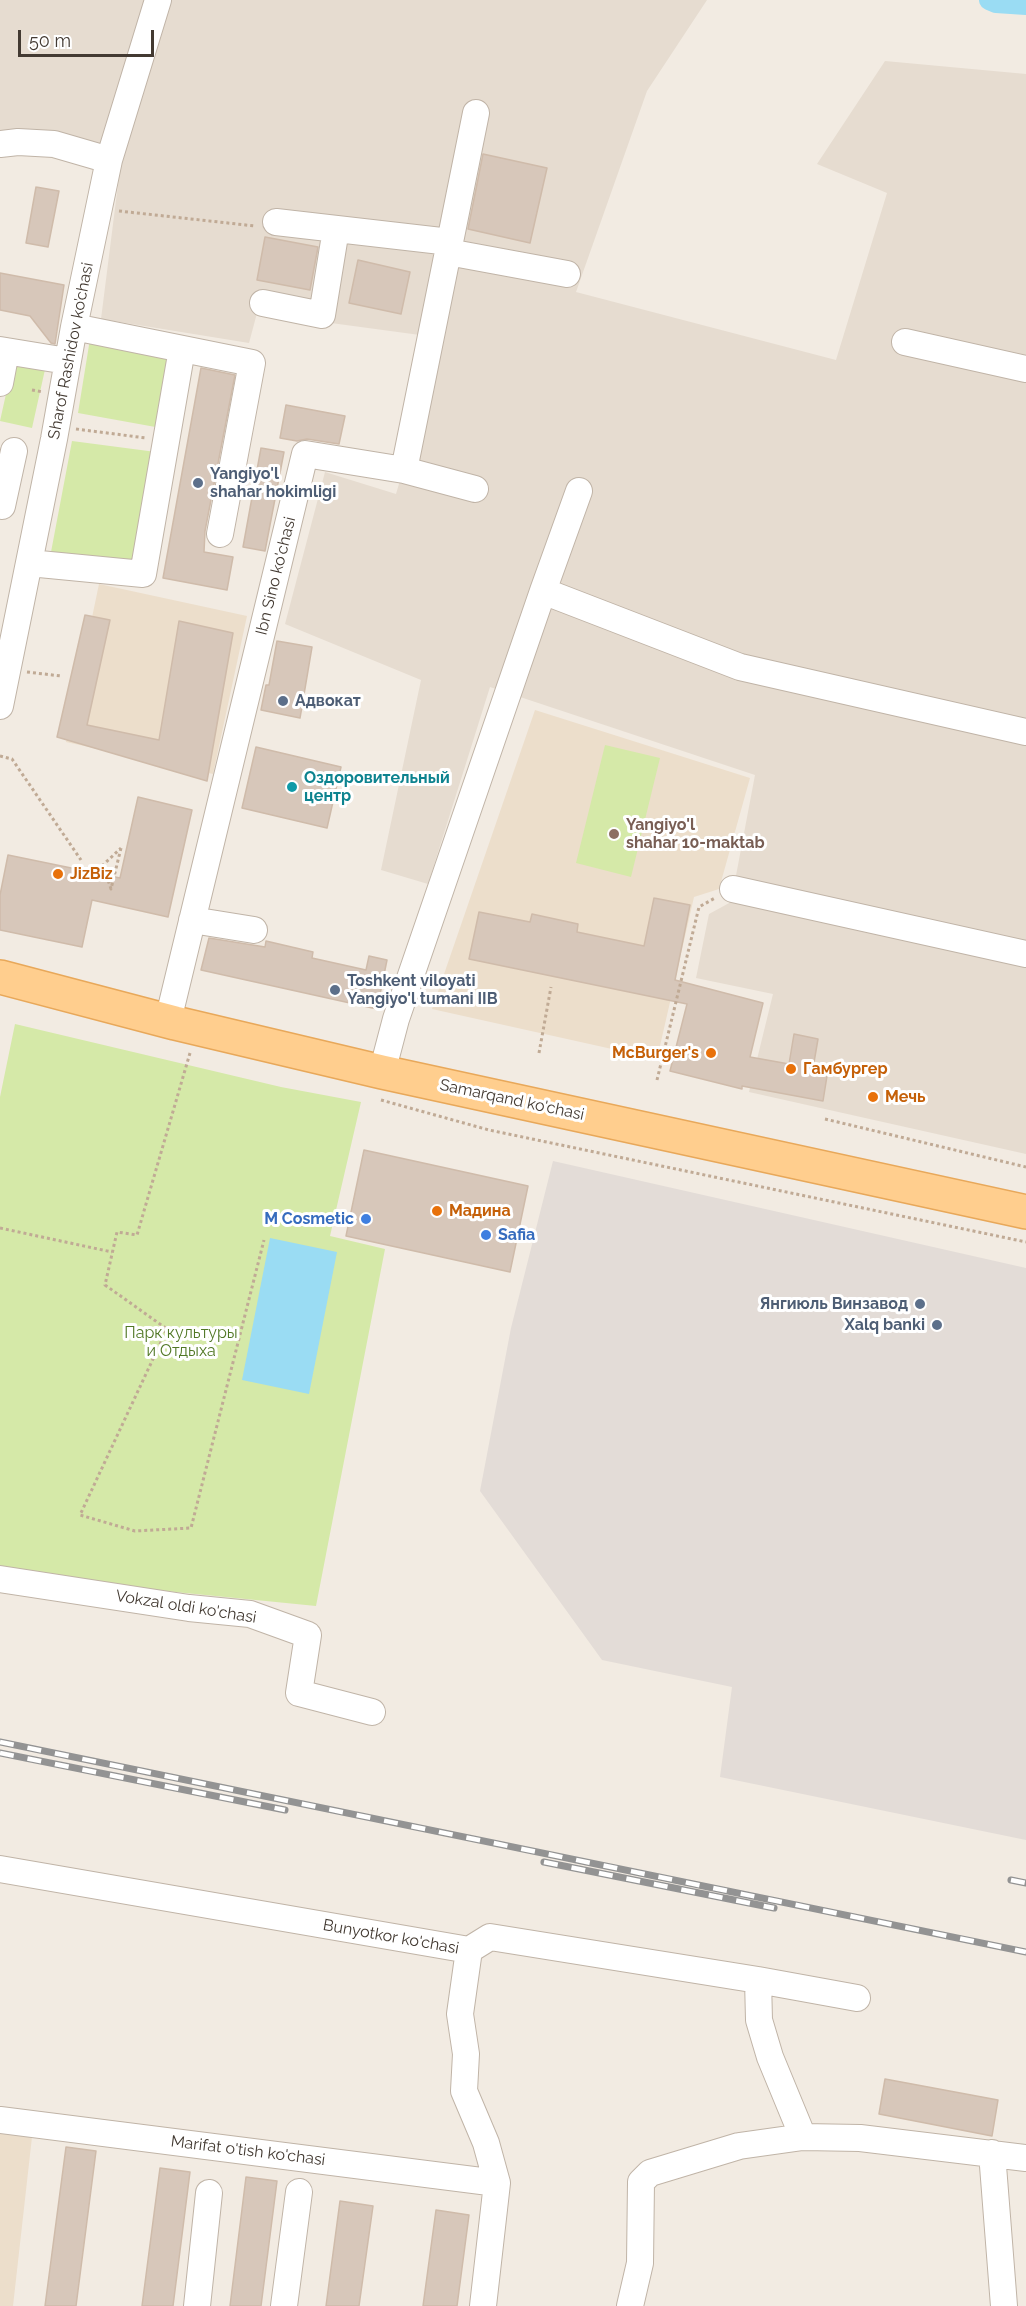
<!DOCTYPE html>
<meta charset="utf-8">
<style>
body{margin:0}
#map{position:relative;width:1026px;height:2306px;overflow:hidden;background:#f2ebe2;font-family:Raleway,sans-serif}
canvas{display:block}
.scale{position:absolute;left:18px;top:30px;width:136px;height:27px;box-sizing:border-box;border:3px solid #433a32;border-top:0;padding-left:8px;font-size:18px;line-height:21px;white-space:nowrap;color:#433a32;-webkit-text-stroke:4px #fff;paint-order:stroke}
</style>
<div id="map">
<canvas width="1026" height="2306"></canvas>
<div class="scale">50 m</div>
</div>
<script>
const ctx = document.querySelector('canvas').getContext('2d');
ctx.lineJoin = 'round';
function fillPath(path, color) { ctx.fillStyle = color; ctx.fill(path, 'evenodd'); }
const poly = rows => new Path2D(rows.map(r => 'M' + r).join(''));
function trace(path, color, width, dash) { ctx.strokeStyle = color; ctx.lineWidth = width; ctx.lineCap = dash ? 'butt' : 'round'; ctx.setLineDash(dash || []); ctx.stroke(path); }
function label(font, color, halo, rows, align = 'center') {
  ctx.font = font + ' Raleway,sans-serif'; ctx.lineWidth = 6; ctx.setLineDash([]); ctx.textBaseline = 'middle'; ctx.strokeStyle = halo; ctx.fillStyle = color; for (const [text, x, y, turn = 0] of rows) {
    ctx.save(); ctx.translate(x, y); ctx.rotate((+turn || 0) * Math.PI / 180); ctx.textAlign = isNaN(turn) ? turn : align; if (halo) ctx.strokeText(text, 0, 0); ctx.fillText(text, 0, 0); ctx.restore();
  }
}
fillPath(poly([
 [0,0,707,0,647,91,576,292,836,360,887,193,817,164,885,61,1026,74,1026,1154,749,1092,773,994,696,978,709,914,731,902,755,775,490,687,428,884,381,870,421,680,285,624,325,472,396,494,442,338,257,313,249,343,101,319,122,153,0,135]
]), '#e6dcd0');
fillPath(poly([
 [553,1161,1026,1268,1026,1840,720,1777,732,1687,602,1660,480,1491,511,1328]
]), '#e3dcd7');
fillPath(poly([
 [99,584,247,616,213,774,66,742],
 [535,710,750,778,719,889,694,897,657,1059,432,1009],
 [0,2132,32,2137,13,2306,0,2306]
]), '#ecdecb');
fillPath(poly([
 [90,339,174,353,161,428,78,413],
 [14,358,46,365,32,428,0,421],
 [72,441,156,452,138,561,51,552],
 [605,745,660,758,631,877,576,863],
 [15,1024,281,1087,361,1102,330,1236,385,1249,316,1606,125,1587,0,1566,0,1097]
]), '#d5e9a8');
fillPath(poly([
 [270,1238,337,1252,309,1394,242,1380]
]), '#9adcf3');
trace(poly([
 [989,0,996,3,1026,5]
]), '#9adcf3', 20);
const building = poly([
 [483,154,547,168,530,243,468,229,483,154],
 [36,187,59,191,48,247,26,243,36,187],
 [265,237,318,247,310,290,257,280,265,237],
 [358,260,410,272,401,314,349,303,358,260],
 [0,273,64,285,55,344,51,343,30,316,0,310,0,273],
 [201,368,235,375,205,531,204,552,233,557,227,590,163,578,201,368],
 [286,405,345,416,339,444,307,439,297,441,280,438,286,405],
 [261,448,284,452,265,551,243,547,261,448],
 [85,615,110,620,87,725,159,740,179,621,233,633,207,781,57,737,85,615],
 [277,641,312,647,300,718,261,710,266,685,269,685,277,641],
 [256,747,341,767,327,828,242,808,256,747],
 [138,797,192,810,168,917,92,900,82,947,0,930,0,895,8,855,120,878,138,797],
 [654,898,690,905,675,980,763,1003,750,1057,789,1064,794,1034,818,1039,812,1074,827,1076,823,1101,742,1086,742,1089,670,1071,687,1004,469,959,479,912,530,922,532,914,578,924,577,932,644,946,654,898],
 [209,938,265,947,266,941,313,952,312,958,366,970,369,956,387,960,377,1009,201,970,209,938],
 [364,1150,528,1186,510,1272,346,1236,364,1150],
 [885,2079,998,2100,992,2136,879,2114,885,2079],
 [66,2147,96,2151,76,2306,45,2306,66,2147],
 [160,2168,190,2172,173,2306,142,2306,160,2168],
 [246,2177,277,2181,261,2306,230,2306,246,2177],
 [340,2201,373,2206,359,2306,326,2306,340,2201],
 [436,2210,469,2215,457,2306,423,2306,436,2210]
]);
fillPath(building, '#d7c7ba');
trace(building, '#cfbbaa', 1.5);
const minor = poly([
 [0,144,18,142,54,144,109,160],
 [276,222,450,242],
 [448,252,567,274],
 [263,303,322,315,336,229],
 [74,327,252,363,220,534],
 [905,342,1026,369],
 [0,350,67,361],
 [0,383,6,351],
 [404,470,475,489],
 [579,491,543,591,740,667,1026,732],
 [2,506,14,451],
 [29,563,143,574,182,349],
 [0,706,54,439,74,327,109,160,158,0],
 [733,889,1026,954],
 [192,920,254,930],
 [171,1008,305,454,404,470,476,113],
 [386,1057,396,1019,543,591],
 [0,1579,189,1608,250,1614,308,1635,299,1693,372,1712],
 [0,1869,469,1950,490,1937,758,1980,759,2020,770,2057,803,2137],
 [469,1950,460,2014,466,2054,464,2091,486,2143,497,2183,483,2306],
 [758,1980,857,1998],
 [0,2120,497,2183],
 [992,2153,1004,2306],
 [197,2306,209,2193],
 [284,2306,299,2192],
 [630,2306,640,2263,641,2182,650,2173,739,2146,803,2137,860,2138,1026,2158]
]);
const major = poly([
 [0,977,175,1023,382,1072,1026,1212]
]);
trace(minor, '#c0b4a7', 28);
trace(major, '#e8a85a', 36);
trace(poly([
 [119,211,255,226],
 [32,390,43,392],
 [76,429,146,438],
 [27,672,61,676],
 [0,756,12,759,81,860],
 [121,848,111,889,103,865,121,848],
 [190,1053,137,1235,117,1232,105,1285,167,1329,80,1515,135,1531,191,1528,264,1240],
 [539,1053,551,987],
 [657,1080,699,907,715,898],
 [381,1100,489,1130,1026,1242],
 [825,1119,1026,1167],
 [0,1228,112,1252]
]), '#c0aa95', 3, [3, 3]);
trace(minor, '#fff', 26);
trace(major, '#ffce8e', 33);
const rail = poly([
 [0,1742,1026,1952],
 [0,1753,285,1810],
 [544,1862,774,1908],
 [1011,1880,1026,1883]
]);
trace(rail, '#939393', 7);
trace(rail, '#fff', 4.5, [14]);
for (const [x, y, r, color] of [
 [198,483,6,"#5c6f8a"],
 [283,701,6,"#5c6f8a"],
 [292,787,6,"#0f9aa8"],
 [614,834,6,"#8d6e63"],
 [58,874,6,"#e8710a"],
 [335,990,6,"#5c6f8a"],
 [711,1053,6,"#e8710a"],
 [791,1069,6,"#e8710a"],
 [873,1097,6,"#e8710a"],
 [437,1211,6,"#e8710a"],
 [366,1219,6,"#3f7fe0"],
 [486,1235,6,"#3f7fe0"],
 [920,1304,6,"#5c6f8a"],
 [937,1325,6,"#5c6f8a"]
]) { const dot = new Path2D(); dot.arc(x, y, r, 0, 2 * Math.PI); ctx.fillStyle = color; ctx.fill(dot); trace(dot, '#fff', 2); }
label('16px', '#433a32', '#fff', [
 ["Sharof Rashidov ko’chasi",71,351,-79],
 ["Ibn Sino ko'chasi",276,576,-76],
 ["Samarqand ko'chasi",512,1100,12],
 ["Vokzal oldi ko'chasi",186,1607,9],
 ["Bunyotkor ko'chasi",391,1937,10],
 ["Marifat o'tish ko'chasi",248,2151,7]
]);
label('bold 16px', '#4e5e75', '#fff', [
 ["Yangiyo'l",210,474],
 ["shahar hokimligi",210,492],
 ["Адвокат",295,701],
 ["Toshkent viloyati",347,981],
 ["Yangiyo'l tumani IIB",347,999],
 ["Янгиюль Винзавод",908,1304,"right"],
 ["Xalq banki",925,1325,"right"]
], 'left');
label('bold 16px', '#0d838f', '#fff', [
 ["Оздоровительный",304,778],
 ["центр",304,796]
], 'left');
label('bold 16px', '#785e54', '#fff', [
 ["Yangiyo'l",626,825],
 ["shahar 10-maktab",626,843]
], 'left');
label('bold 16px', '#c56008', '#fff', [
 ["JizBiz",70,874],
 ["McBurger's",699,1053,"right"],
 ["Гамбургер",803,1069],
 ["Мечь",885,1097],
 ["Мадина",449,1211]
], 'left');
label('bold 16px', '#366cbe', '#fff', [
 ["M Cosmetic",354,1219],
 ["Safia",498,1235,"left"]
], 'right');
label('16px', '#507724', '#fff', [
 ["Парк культуры",181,1333],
 ["и Отдыха",181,1351]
]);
</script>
